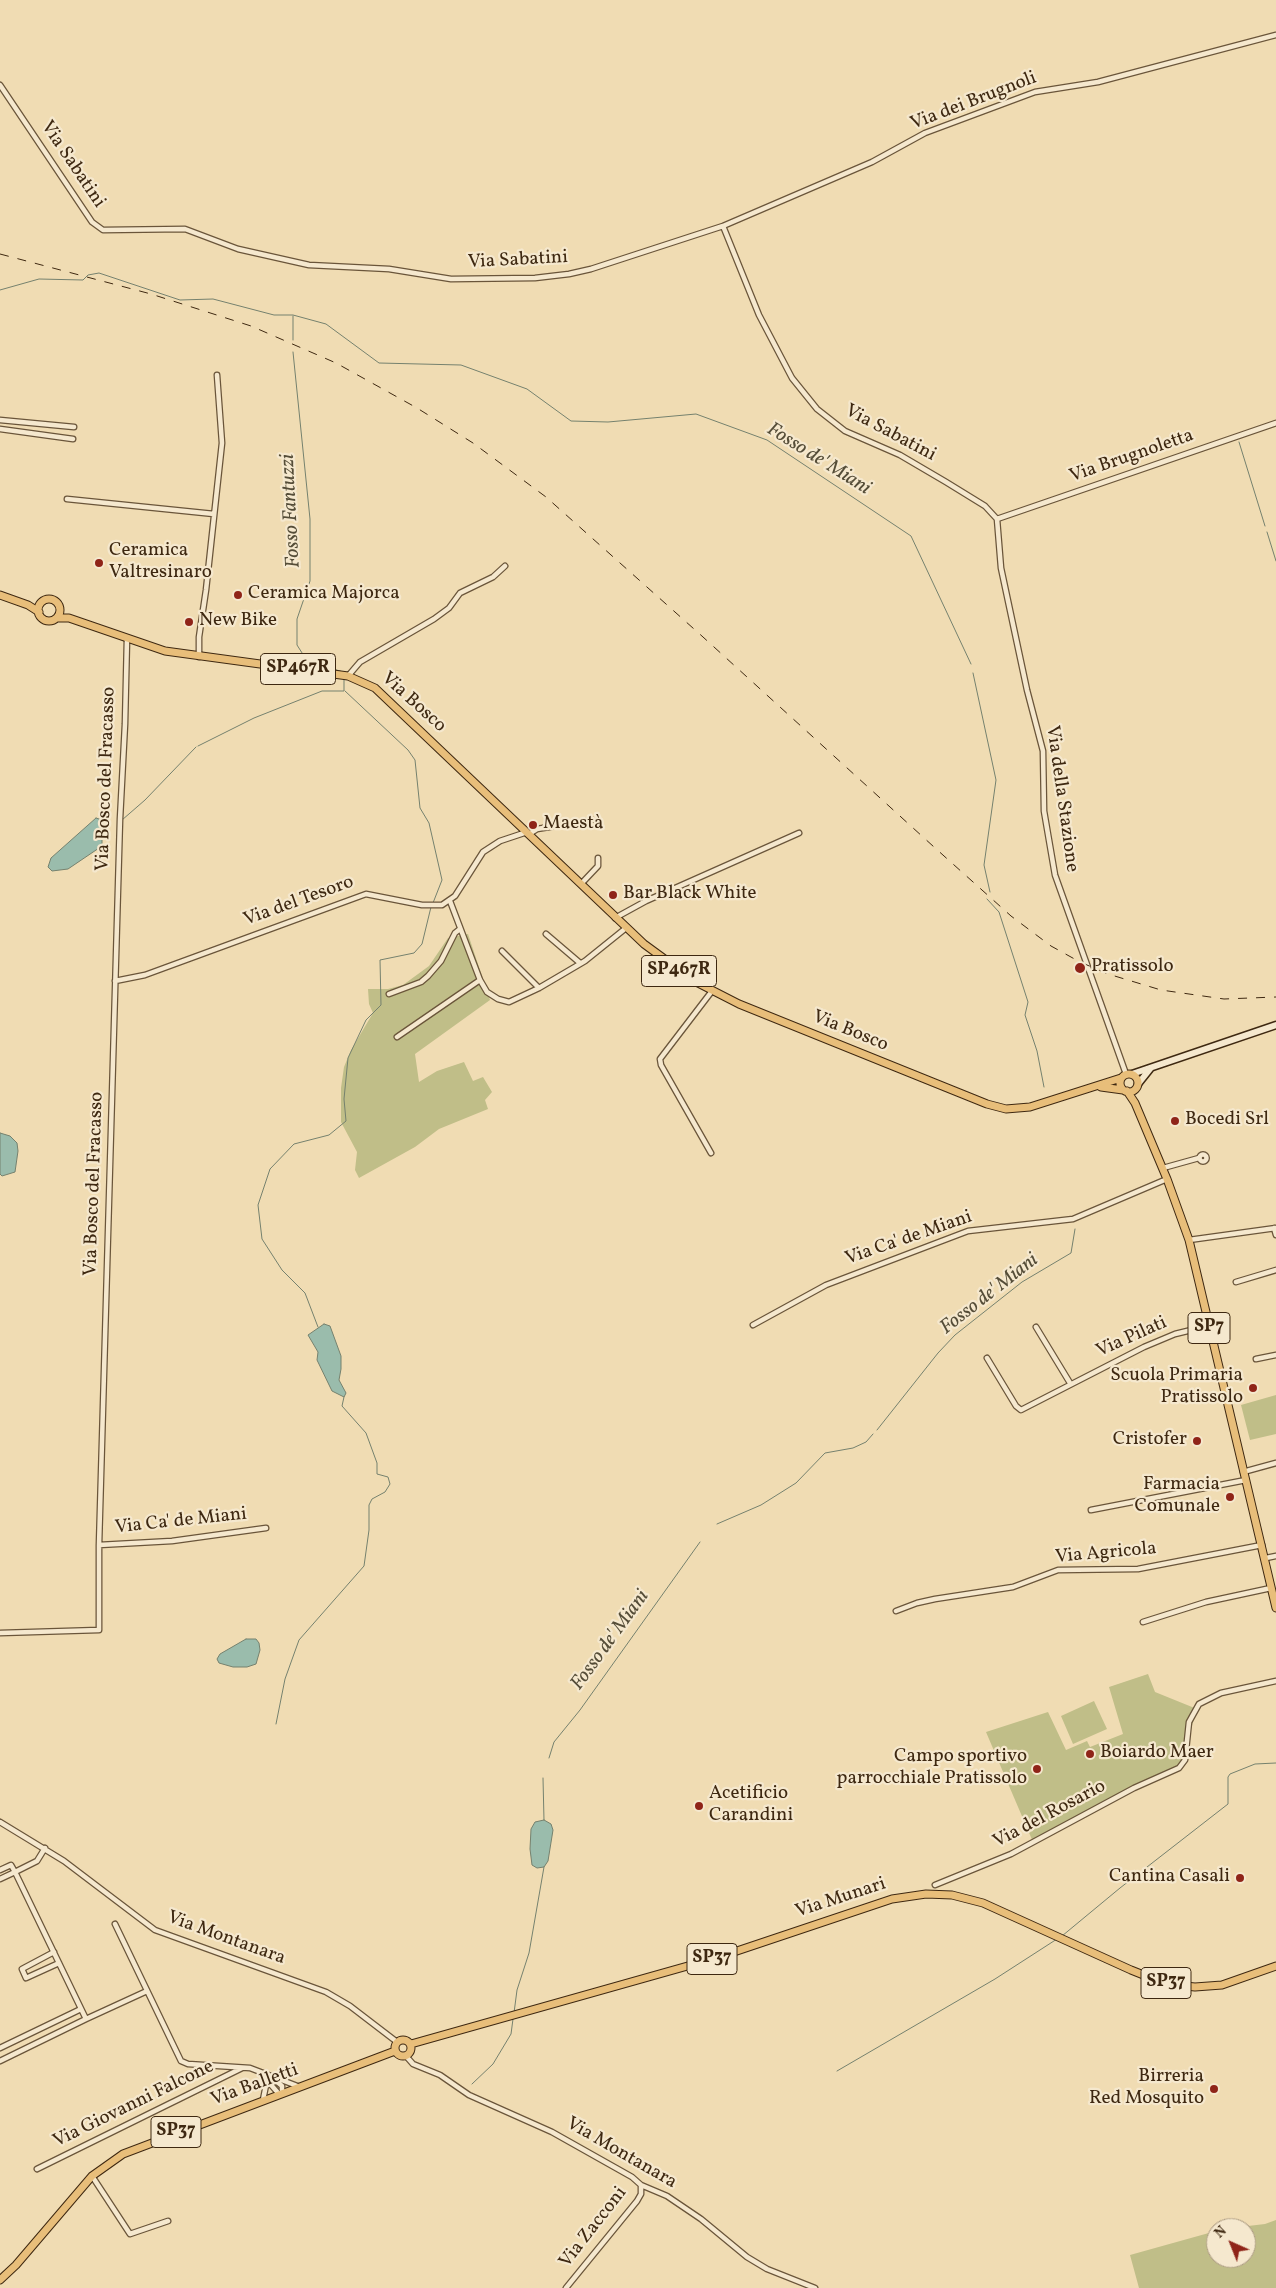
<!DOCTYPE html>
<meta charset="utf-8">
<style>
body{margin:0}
#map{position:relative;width:1276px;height:2288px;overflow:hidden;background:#f0dcb3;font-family:Vollkorn,serif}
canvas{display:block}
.north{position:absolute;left:1206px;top:2218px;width:50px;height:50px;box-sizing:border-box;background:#f5e8ce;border:1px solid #ac9b82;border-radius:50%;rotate:316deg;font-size:14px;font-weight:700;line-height:20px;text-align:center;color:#3e2811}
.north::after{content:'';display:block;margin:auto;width:18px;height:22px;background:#8f2418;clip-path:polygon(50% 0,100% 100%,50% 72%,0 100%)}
</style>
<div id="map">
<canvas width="1276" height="2288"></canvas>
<div class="north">N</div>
</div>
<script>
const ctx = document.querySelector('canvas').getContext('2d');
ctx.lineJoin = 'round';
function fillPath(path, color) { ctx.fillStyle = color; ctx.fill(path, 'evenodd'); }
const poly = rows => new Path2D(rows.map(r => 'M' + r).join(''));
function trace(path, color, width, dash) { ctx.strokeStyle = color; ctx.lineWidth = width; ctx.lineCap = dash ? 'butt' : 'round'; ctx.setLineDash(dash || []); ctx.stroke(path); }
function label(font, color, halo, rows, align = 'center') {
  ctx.font = font + ' Vollkorn,serif'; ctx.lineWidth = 4.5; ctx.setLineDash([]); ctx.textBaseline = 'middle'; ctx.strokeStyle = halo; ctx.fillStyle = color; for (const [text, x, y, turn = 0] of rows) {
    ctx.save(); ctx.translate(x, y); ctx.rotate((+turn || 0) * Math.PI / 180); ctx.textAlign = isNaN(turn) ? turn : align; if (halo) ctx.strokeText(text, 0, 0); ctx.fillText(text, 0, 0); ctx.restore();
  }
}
fillPath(poly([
 [468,934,490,1000,415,1054,419,1082,437,1071,464,1062,473,1081,483,1077,492,1092,485,1100,488,1109,439,1129,415,1147,359,1178,355,1170,357,1152,341,1122,341,1088,344,1067,351,1050,373,1013,369,1004,368,989,388,989,403,985,429,966,448,938],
 [1276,1395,1276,1434,1250,1440,1241,1405],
 [1148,1674,1155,1692,1197,1709,1180,1765,1175,1772,1158,1780,1117,1798,1084,1816,1074,1817,1033,1842,986,1732,1048,1712,1066,1750,1087,1741,1090,1747,1123,1734,1109,1687],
 [1094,1701,1107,1729,1073,1744,1061,1716],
 [1276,2220,1276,2288,1139,2288,1130,2255,1216,2231,1216,2258,1246,2258,1246,2228,1231,2228,1265,2224]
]), '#c0be88');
const water = poly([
 [96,818,102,820,102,846,68,869,52,871,48,867,51,858,96,818],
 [0,1133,10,1136,17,1143,18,1151,15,1172,2,1176,0,1174,0,1133],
 [324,1324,330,1326,341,1356,341,1369,339,1380,346,1393,344,1397,332,1391,317,1360,318,1352,308,1335,324,1324],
 [246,1639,256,1639,259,1643,260,1650,256,1664,247,1667,233,1667,219,1663,217,1659,220,1654,246,1639],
 [544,1820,551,1824,553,1830,548,1861,544,1867,537,1868,532,1865,530,1849,531,1829,535,1822,544,1820]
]);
fillPath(water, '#9abcac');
trace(water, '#75816e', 1);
trace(poly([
 [0,290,39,279,83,280,88,275,99,273,180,300,213,299,274,315,293,315,326,324,379,363,461,365,527,389,571,421,608,422,696,414,767,440,911,536,971,664],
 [293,340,293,316],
 [293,352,310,519,310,581,297,619,297,645,304,656,317,664,343,672],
 [1239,442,1265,526],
 [1267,532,1276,561],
 [973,673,996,780,984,865,990,892],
 [345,691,408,750,415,760,420,808,429,823,442,880,433,903],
 [198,746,254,718,322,691,344,691,344,678],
 [122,820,145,800,196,747],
 [987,899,999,912,1028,1002,1025,1015,1037,1051,1044,1087],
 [318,1327,305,1293,282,1270,262,1239,258,1205,270,1169,294,1144,329,1135,346,1121,344,1099,348,1058,366,1020,381,1005,380,960,414,953,422,944,431,907],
 [877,1430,938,1353,955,1335,1022,1282,1071,1253,1075,1229],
 [717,1524,761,1505,796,1483,825,1453,853,1448,866,1442,873,1434],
 [276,1724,285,1679,299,1640,364,1566,369,1530,369,1505,372,1499,385,1492,390,1484,388,1477,377,1474,377,1463,366,1433,342,1406,344,1397],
 [549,1758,554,1742,580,1710,700,1542],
 [543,1778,544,1820],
 [1062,1936,1120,1888,1228,1804,1228,1777,1230,1774,1255,1764,1276,1763],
 [514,2013,517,1990,529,1953,544,1867],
 [837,2071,995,1979,1057,1939],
 [472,2084,493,2064,511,2034,513,2019]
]), '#75816e', 1);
const street = poly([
 [0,85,92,222,103,230,185,229,238,249,309,265,389,269,451,279,535,278,569,274,591,269,723,226,872,162,925,133,1035,92,1098,82,1276,35],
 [723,226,759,315,792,378,817,409,845,431,900,455,946,482,985,506,997,519],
 [0,420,74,427],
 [0,429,73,439],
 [67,499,214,514],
 [997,519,1001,568,1027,690,1043,751,1044,811,1055,875,1126,1074],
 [997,519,1276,423],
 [199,657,199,637,206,590,222,443,217,375],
 [348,676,360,662,434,619,449,608,460,593,493,577,505,566],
 [529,834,537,829,592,820],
 [581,884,598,866,598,858],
 [450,901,480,980,487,992,498,999,509,1002,539,988,585,961,626,928],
 [615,918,646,901,799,833],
 [546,934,580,963],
 [502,951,539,988],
 [115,981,145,975,366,894,422,905,442,905,455,896,483,852,500,841,527,832],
 [389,994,421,982,428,976,441,961,455,933,460,929],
 [397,1037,480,980],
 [711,1153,661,1065,660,1059,712,991],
 '1199.5 1158a3.5 3.5 0 1 1 7 0a3.5 3.5 0 1 1-7 0Z',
 [1163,1168,1199,1158],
 [1274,1228,1276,1235],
 [1189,1240,1276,1228],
 [1236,1282,1276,1270],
 [753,1325,826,1285,968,1231,1073,1219,1167,1179],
 [1036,1327,1070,1383],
 [987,1358,1016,1406,1021,1410,1144,1347,1175,1334,1208,1326],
 [1256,1359,1276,1355],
 [1243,1472,1276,1463],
 [1091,1510,1246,1480],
 [99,1545,172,1541,266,1528],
 [1266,1558,1276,1556],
 [896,1611,917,1603,935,1599,1013,1587,1058,1570,1138,1569,1262,1545],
 [1143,1622,1206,1602,1271,1588],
 [0,1633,99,1630,99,1545,120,819,125,724,127,638],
 [0,1822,64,1861,155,1930,326,1992,350,2006,397,2042],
 [45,1848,37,1861,15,1872,86,2019,147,1991],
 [0,1870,11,1865,15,1872,0,1879],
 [935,1885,1011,1854,1134,1788,1179,1768,1185,1760,1189,1722,1199,1704,1221,1693,1276,1681],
 [115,1924,181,2061,188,2064,250,2068,300,2087],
 [54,1952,22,1969,26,1978,59,1963],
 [0,2048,81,2009],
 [406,2056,413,2064,440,2075,469,2095,552,2132,632,2177,641,2185,667,2196,701,2219,747,2257,767,2269,815,2288],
 [0,2061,86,2019],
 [262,2073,266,2085,263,2100],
 [265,2078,279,2094],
 [275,2080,282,2086,282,2093],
 [37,2169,242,2068],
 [92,2176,130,2234,168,2221],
 [566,2288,637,2201,641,2194,641,2185]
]);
const secondary = poly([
 [1132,1074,1276,1025],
 [1138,1084,1150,1069]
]);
const primary = poly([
 [0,595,28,605,39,612],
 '38 610a11 11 0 1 1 22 0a11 11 0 1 1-22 0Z',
 [57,618,69,618,165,651,348,676,375,688,644,944,696,982,739,1004,987,1104,1006,1109,1030,1107,1121,1078],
 '1120 1083a9 9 0 1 1 18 0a9 9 0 1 1-18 0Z',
 [1101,1087,1123,1090],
 [1127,1091,1135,1103,1167,1179,1189,1240,1276,1608],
 '395 2048a8 8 0 1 1 16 0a8 8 0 1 1-16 0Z',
 [411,2044,716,1958,892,1899,926,1894,952,1895,983,1903,1131,1970,1166,1984,1195,1987,1222,1985,1276,1966],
 [0,2280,16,2265,92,2176,123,2154,395,2051]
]);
trace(street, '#6a553a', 7);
trace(secondary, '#3e2811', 9);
trace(primary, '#3e2811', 9);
trace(street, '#f5e8ce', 4.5);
trace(secondary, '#f5e8ce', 6);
trace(primary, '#e8be7a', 7);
trace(poly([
 [0,254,151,294,251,326,336,363,417,408,473,443,546,497,703,637,934,847,1011,916,1051,946,1080,962,1108,974,1161,990,1224,999,1276,997]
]), '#3e2811', 1, [9, 9]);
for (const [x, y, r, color] of [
 [99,563,5,"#8f2418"],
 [238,595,5,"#8f2418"],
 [189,622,5,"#8f2418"],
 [533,825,5,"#8f2418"],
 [613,895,5,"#8f2418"],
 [1080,968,6,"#8f2418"],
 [1175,1121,5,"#8f2418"],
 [1253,1388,5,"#8f2418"],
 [1197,1441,5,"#8f2418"],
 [1230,1497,5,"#8f2418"],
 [1090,1754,5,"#8f2418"],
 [1037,1769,5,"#8f2418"],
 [699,1806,5,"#8f2418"],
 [1240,1878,5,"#8f2418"],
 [1214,2089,5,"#8f2418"]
]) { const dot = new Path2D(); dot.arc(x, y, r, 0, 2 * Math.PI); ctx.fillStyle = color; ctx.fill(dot); trace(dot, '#f5e8ce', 2); }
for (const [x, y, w] of [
 [298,669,75],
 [679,971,75],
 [1209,1328,42],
 [712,1959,50],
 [1166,1983,50],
 [176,2132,50]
]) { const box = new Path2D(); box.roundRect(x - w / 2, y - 15.5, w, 31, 4); ctx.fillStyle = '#f5e8ce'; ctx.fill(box); trace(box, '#3e2811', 1); }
label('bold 18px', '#3e2811', null, [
 ["SP467R",298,669],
 ["SP467R",679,971],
 ["SP7",1209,1328],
 ["SP37",712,1959],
 ["SP37",1166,1983],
 ["SP37",176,2132]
]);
label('19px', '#3e2811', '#f5e8ce', [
 ["Via dei Brugnoli",974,102,-21],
 ["Via Sabatini",72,165,56],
 ["Via Sabatini",518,261,-3],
 ["Via Sabatini",890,434,28],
 ["Via Brugnoletta",1132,457,-19],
 ["Via Bosco",413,703,42],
 ["Via Bosco del Fracasso",107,779,-88],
 ["Via della Stazione",1061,799,82],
 ["Via del Tesoro",299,902,-20],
 ["Via Bosco",850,1032,22],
 ["Via Bosco del Fracasso",95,1184,-88],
 ["Via Ca' de Miani",909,1239,-19],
 ["Via Pilati",1132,1338,-24],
 ["Via Ca' de Miani",181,1522,-6],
 ["Via Agricola",1106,1554,-5],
 ["Via del Rosario",1050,1815,-28],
 ["Via Munari",841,1899,-18],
 ["Via Montanara",226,1939,20],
 ["Via Balletti",255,2086,-20],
 ["Via Giovanni Falcone",134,2105,-26],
 ["Via Montanara",621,2154,30],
 ["Via Zacconi",594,2228,-52]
]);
label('19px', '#3e2811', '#f5e8ce', [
 ["Ceramica",109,552],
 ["Valtresinaro",109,574],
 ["Ceramica Majorca",248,595],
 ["New Bike",199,622],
 ["Maestà",543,825],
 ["Bar Black White",623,895],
 ["Pratissolo",1091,968],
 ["Bocedi Srl",1185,1121],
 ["Scuola Primaria",1243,1377,"right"],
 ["Pratissolo",1243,1399,"right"],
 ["Cristofer",1187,1441,"right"],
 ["Farmacia",1220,1486,"right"],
 ["Comunale",1220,1508,"right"],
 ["Boiardo Maer",1100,1754],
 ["Campo sportivo",1027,1758,"right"],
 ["parrocchiale Pratissolo",1027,1780,"right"],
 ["Acetificio",709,1795],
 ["Carandini",709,1817],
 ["Cantina Casali",1230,1878,"right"],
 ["Birreria",1204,2078,"right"],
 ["Red Mosquito",1204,2100,"right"]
], 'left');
label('italic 20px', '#554d38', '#f5e8ce', [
 ["Fosso de' Miani",818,460,32],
 ["Fosso Fantuzzi",292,511,-93],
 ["Fosso de' Miani",990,1295,-38],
 ["Fosso de' Miani",611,1641,-54]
]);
</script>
